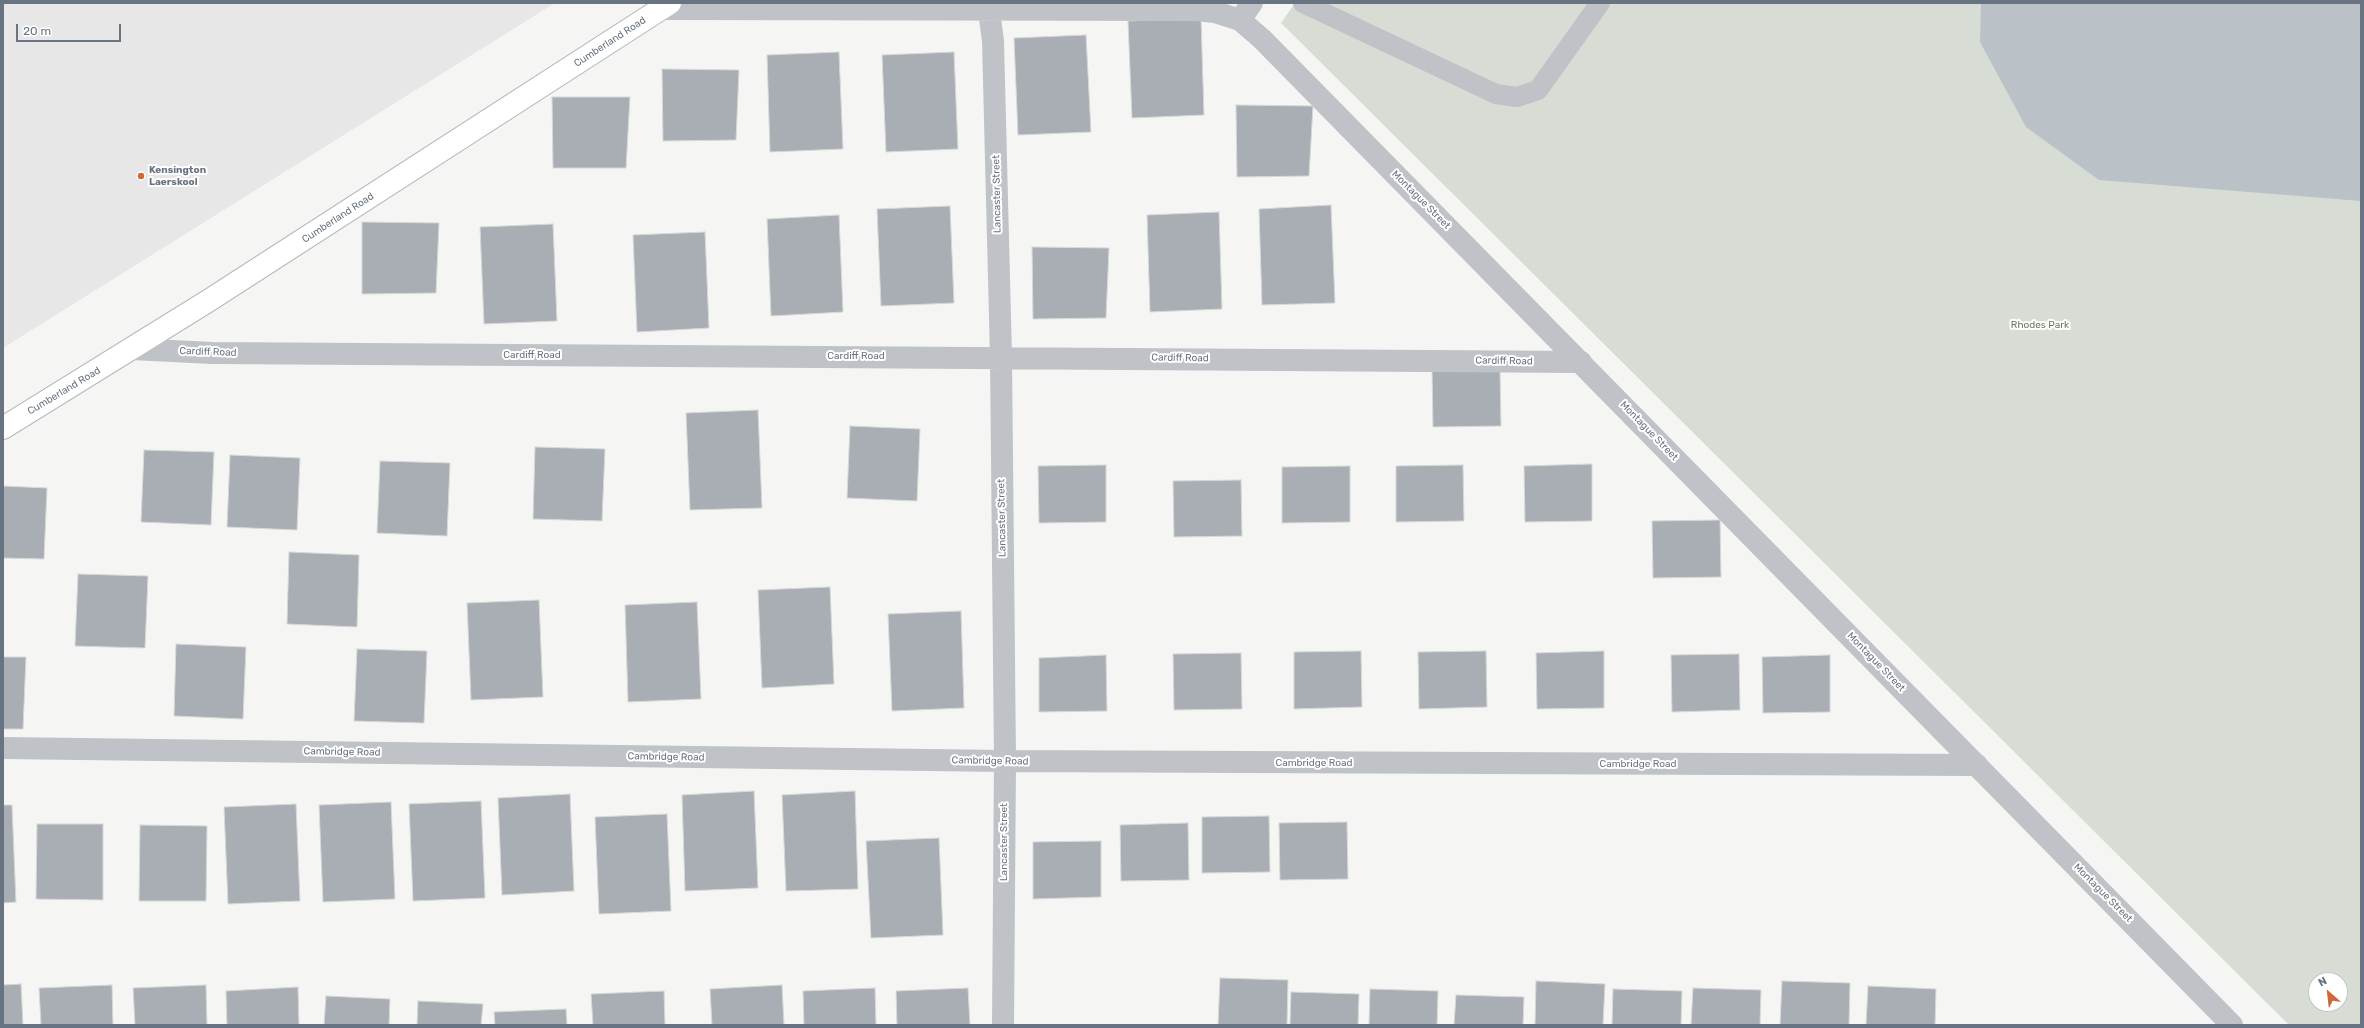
<!DOCTYPE html>
<style>
body{margin:0}
#map{position:relative;width:2364px;height:1028px;overflow:hidden;background:#f5f6f3;font-family:Rubik,sans-serif}
canvas{display:block}
.frame{position:absolute;inset:0;border:4px solid #687481;pointer-events:none}
.north{position:absolute;left:2308px;top:972px;width:40px;height:40px;box-sizing:border-box;background:#fff;border:1px solid #c3c7cd;border-radius:50%;rotate:332deg;font-size:11px;font-weight:700;line-height:16px;text-align:center;color:#687481}
.north::after{content:'';display:block;margin:auto;width:14px;height:18px;background:#d16738;clip-path:polygon(50% 0,100% 100%,50% 72%,0 100%)}
.scale{position:absolute;left:16px;top:24px;width:105px;height:18px;box-sizing:border-box;border:2px solid #687481;border-top:0;padding-left:5px;font-size:12px;line-height:14px;white-space:nowrap;color:#687481;-webkit-text-stroke:3px #fff;paint-order:stroke}
</style>
<div id="map">
<canvas width="2364" height="1028"></canvas>
<div class="frame"></div>
<div class="north">N</div>
<div class="scale">20 m</div>
</div>
<script>
const ctx = document.querySelector('canvas').getContext('2d');
ctx.lineJoin = 'round';
function fillPath(path, color) { ctx.fillStyle = color; ctx.fill(path, 'evenodd'); }
const poly = rows => new Path2D(rows.map(r => 'M' + r).join(''));
function trace(path, color, width, dash) { ctx.strokeStyle = color; ctx.lineWidth = width; ctx.lineCap = dash ? 'butt' : 'round'; ctx.setLineDash(dash || []); ctx.stroke(path); }
function label(font, color, halo, rows, align = 'center') {
  ctx.font = font + ' Rubik,sans-serif'; ctx.lineWidth = 4; ctx.setLineDash([]); ctx.textBaseline = 'middle'; ctx.strokeStyle = halo; ctx.fillStyle = color; for (const [text, x, y, turn = 0] of rows) {
    ctx.save(); ctx.translate(x, y); ctx.rotate((+turn || 0) * Math.PI / 180); ctx.textAlign = isNaN(turn) ? turn : align; if (halo) ctx.strokeText(text, 0, 0); ctx.fillText(text, 0, 0); ctx.restore();
  }
}
fillPath(poly([
 [3,3,555,3,3,348]
]), '#e6e7e6');
fillPath(poly([
 [1295,3,2361,3,2361,1025,2289,1025,1281,23],
 [2316,980,2340,980,2340,1004,2316,1004]
]), '#d7dcd4');
fillPath(poly([
 [1981,3,2361,3,2361,201,2099,180,2026,127,1980,42]
]), '#bac2c8');
const building = poly([
 [1201,18,1204,115,1132,118,1128,21,1201,18],
 [1086,35,1091,132,1018,135,1014,38,1086,35],
 [839,52,843,149,770,152,767,55,839,52],
 [954,52,958,149,886,152,882,55,954,52],
 [662,69,739,70,736,140,663,141,662,69],
 [552,97,630,97,626,168,553,168,552,97],
 [1236,105,1313,106,1309,176,1237,177,1236,105],
 [1331,205,1335,303,1262,305,1259,209,1331,205],
 [950,206,954,303,881,306,877,209,950,206],
 [1219,212,1222,309,1150,312,1147,215,1219,212],
 [839,215,843,312,771,316,767,219,839,215],
 [362,222,439,223,436,293,362,294,362,222],
 [553,224,557,321,484,324,480,227,553,224],
 [705,232,709,328,637,332,633,235,705,232],
 [1032,247,1109,248,1106,318,1033,319,1032,247],
 [1500,370,1501,426,1433,427,1432,371,1500,370],
 [758,410,762,508,690,510,686,413,758,410],
 [850,426,920,429,917,501,847,498,850,426],
 [535,447,605,449,602,521,533,519,535,447],
 [144,450,214,452,211,525,141,522,144,450],
 [230,455,300,458,297,530,227,527,230,455],
 [380,461,450,463,447,536,377,533,380,461],
 [1592,464,1592,521,1525,522,1524,466,1592,464],
 [1106,465,1106,522,1039,523,1038,466,1106,465],
 [1463,465,1464,521,1396,522,1396,466,1463,465],
 [1350,466,1350,522,1282,523,1282,467,1350,466],
 [1241,480,1242,536,1174,537,1173,481,1241,480],
 [3,486,47,488,44,559,3,558,3,486],
 [1720,520,1721,577,1653,578,1652,521,1720,520],
 [289,552,359,555,357,627,287,624,289,552],
 [78,574,148,576,145,648,75,646,78,574],
 [830,587,834,684,762,688,758,590,830,587],
 [539,600,543,697,471,700,467,603,539,600],
 [697,602,701,699,628,702,625,605,697,602],
 [961,611,964,708,892,711,888,614,961,611],
 [176,644,246,647,243,719,174,716,176,644],
 [357,649,427,651,424,723,354,721,357,649],
 [1361,651,1362,707,1294,709,1294,652,1361,651],
 [1486,651,1487,707,1419,709,1418,652,1486,651],
 [1604,651,1604,708,1537,709,1536,653,1604,651],
 [1241,653,1242,709,1174,710,1173,654,1241,653],
 [1739,654,1740,710,1672,712,1671,655,1739,654],
 [1106,655,1107,711,1039,712,1039,658,1106,655],
 [1830,655,1830,712,1763,713,1762,657,1830,655],
 [3,657,26,657,23,729,3,729,3,657],
 [754,791,758,888,685,891,682,795,754,791],
 [855,791,858,889,786,891,782,795,855,791],
 [570,794,574,891,502,895,498,798,570,794],
 [481,801,485,898,413,901,409,804,481,801],
 [391,802,395,899,323,902,319,805,391,802],
 [296,804,300,901,228,904,224,807,296,804],
 [3,805,12,805,16,902,3,903,3,805],
 [667,814,671,911,599,914,595,817,667,814],
 [1269,816,1270,872,1202,873,1202,817,1269,816],
 [1347,822,1348,879,1280,880,1279,823,1347,822],
 [1188,823,1189,880,1121,881,1120,825,1188,823],
 [37,824,103,824,103,900,36,899,37,824],
 [140,825,207,826,206,901,139,901,140,825],
 [939,838,943,935,871,938,866,841,939,838],
 [1101,841,1101,897,1033,899,1033,842,1101,841],
 [1220,978,1288,980,1287,1025,1218,1025,1220,978],
 [1536,981,1605,984,1603,1025,1535,1025,1536,981],
 [1782,981,1850,983,1849,1025,1780,1025,1782,981],
 [21,984,23,1025,3,1025,3,985,21,984],
 [112,985,113,1025,41,1025,39,988,112,985],
 [206,985,207,1025,135,1025,133,988,206,985],
 [782,985,784,1025,712,1025,710,989,782,985],
 [1868,986,1936,989,1935,1025,1866,1025,1868,986],
 [298,987,299,1025,227,1025,226,991,298,987],
 [875,988,876,1025,804,1025,803,991,875,988],
 [968,988,970,1025,897,1025,896,991,968,988],
 [1693,988,1761,990,1760,1025,1691,1025,1693,988],
 [1370,989,1438,991,1437,1025,1369,1025,1370,989],
 [1613,989,1682,991,1681,1025,1612,1025,1613,989],
 [664,991,665,1025,593,1025,591,994,664,991],
 [1291,992,1359,994,1358,1025,1290,1025,1291,992],
 [1456,995,1524,997,1523,1025,1454,1025,1456,995],
 [326,996,390,999,389,1025,324,1025,326,996],
 [418,1001,483,1004,481,1025,417,1025,418,1001],
 [566,1009,567,1025,495,1025,494,1012,566,1009]
]);
fillPath(building, '#a8aeb4');
trace(building, '#d7d7d5', 1);
const secondary = poly([
 [3,428,208,301,670,3]
]);
trace(secondary, '#b4b8bc', 24);
trace(poly([
 [1303,3,1496,94,1517,97,1538,90,1600,3]
]), '#bfc2c6', 20);
trace(poly([
 [985,3,989,11,993,41,1001,357,1005,761,1003,1025],
 [661,9,1196,10,1215,12,1240,20,1262,39,2232,1025],
 [1240,20,1252,3],
 [132,349,212,353,1581,362],
 [3,748,1005,761,1977,765]
]), '#bfc2c6', 22);
trace(secondary, '#fff', 22);
for (const [x, y, r, color] of [
 [141,176,4,"#d16738"]
]) { const dot = new Path2D(); dot.arc(x, y, r, 0, 2 * Math.PI); ctx.fillStyle = color; ctx.fill(dot); trace(dot, '#fff', 1.5); }
label('10px', '#687481', '#fff', [
 ["Cumberland Road",610,42,-33],
 ["Lancaster Street",997,194,-91],
 ["Montague Street",1421,200,45],
 ["Cumberland Road",338,218,-33],
 ["Cardiff Road",208,352,2],
 ["Cardiff Road",532,355],
 ["Cardiff Road",856,356],
 ["Cardiff Road",1180,358,1],
 ["Cardiff Road",1504,361,1],
 ["Cumberland Road",64,391,-31],
 ["Montague Street",1649,431,46],
 ["Lancaster Street",1002,518,-91],
 ["Montague Street",1876,662,46],
 ["Cambridge Road",342,752,1],
 ["Cambridge Road",666,757,1],
 ["Cambridge Road",990,761,1],
 ["Cambridge Road",1314,763],
 ["Cambridge Road",1638,764],
 ["Lancaster Street",1004,842,-90],
 ["Montague Street",2103,893,45]
]);
label('bold 10px', '#687481', '#fff', [
 ["Kensington",149,170],
 ["Laerskool",149,182]
], 'left');
label('10px', '#687966', '#fff', [
 ["Rhodes Park",2040,325]
]);
</script>
